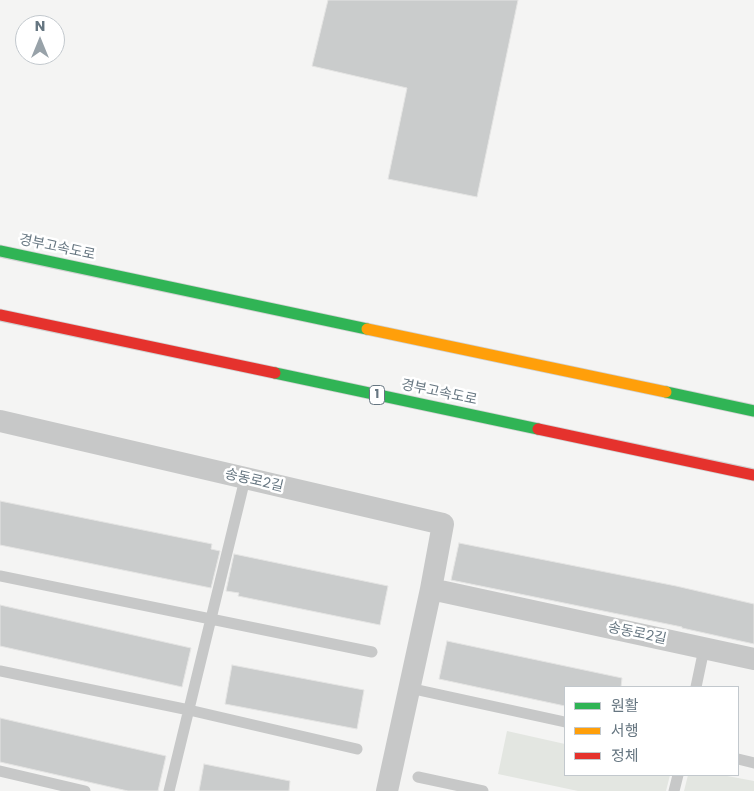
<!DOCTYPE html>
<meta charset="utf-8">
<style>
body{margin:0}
#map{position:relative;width:754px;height:791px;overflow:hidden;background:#f4f4f3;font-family:Poppins,"Noto Sans KR",sans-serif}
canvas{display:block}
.legend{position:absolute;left:564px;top:686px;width:175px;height:90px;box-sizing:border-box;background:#fff;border:1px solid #c2c8cd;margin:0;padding:6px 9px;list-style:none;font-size:15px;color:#667681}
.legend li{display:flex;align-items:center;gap:10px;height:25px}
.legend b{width:25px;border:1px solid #c2c8cd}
.north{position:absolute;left:15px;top:15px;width:50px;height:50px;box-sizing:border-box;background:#fff;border:1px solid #c2c8cd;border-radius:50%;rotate:0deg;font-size:14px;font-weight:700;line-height:20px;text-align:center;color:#667681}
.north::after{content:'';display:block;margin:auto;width:18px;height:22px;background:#98a2a9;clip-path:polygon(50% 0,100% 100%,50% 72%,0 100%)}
</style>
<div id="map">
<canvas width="754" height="791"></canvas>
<ul class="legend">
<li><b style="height:6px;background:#30b455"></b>원활</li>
<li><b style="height:6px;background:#ff9f0a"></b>서행</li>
<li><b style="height:6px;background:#e5322d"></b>정체</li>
</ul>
<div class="north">N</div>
</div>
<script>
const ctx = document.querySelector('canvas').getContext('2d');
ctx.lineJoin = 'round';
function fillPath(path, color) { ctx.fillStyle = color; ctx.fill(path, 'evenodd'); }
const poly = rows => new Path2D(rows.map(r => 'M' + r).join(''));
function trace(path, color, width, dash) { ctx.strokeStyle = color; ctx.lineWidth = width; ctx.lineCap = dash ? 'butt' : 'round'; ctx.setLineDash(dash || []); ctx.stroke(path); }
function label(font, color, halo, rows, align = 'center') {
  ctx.font = font + ' Poppins,"Noto Sans KR",sans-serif'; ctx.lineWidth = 5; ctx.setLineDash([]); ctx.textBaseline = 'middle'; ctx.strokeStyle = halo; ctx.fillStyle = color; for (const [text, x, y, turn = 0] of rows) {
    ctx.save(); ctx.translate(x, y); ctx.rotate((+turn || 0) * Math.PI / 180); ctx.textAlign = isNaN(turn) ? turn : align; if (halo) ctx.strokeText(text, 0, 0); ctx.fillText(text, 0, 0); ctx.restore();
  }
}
fillPath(poly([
 [507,731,565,744,565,775,670,775,666,791,578,791,498,774],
 [688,775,722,775,754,781,754,791,684,791]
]), '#e3e6e1');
const building = poly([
 [328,0,518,0,477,197,388,179,407,88,312,66,328,0],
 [0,501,212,544,211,549,220,551,211,588,0,545,0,501],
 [459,543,676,586,754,604,754,644,682,628,682,627,451,580,459,543],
 [234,554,388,586,380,625,238,596,239,593,226,591,234,554],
 [0,605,191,648,182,687,0,646,0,605],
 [447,641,622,678,621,687,565,687,565,706,439,679,447,641],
 [232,665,364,690,357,729,225,704,232,665],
 [0,718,166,756,158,791,128,791,0,762,0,718],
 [204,764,290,781,289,791,199,791,204,764]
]);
fillPath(building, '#cacccc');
trace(building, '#e4e4e3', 1);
const fast = poly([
 [0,251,367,329],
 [275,373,538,429],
 [666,392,754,411]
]);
const slow = poly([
 [367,329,666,392]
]);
const jam = poly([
 [0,315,275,373],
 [538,429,754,475]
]);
trace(fast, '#d0d1d1', 13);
trace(slow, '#d0d1d1', 13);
trace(jam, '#d0d1d1', 13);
trace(poly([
 [0,576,372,652],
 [0,671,189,710,357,749],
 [696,687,704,649],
 [409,688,565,722],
 [738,759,754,763],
 [0,771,85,791],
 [418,777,483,791],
 [169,791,245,479],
 [674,791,678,775]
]), '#c7c8c8', 11);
trace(poly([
 [0,421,443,524,431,589],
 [387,791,431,589,754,659]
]), '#c7c8c8', 22);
trace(fast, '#30b455', 11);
trace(slow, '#ff9f0a', 11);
trace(jam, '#e5322d', 11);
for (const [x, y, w] of [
 [377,395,15]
]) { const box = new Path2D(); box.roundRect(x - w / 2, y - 9.5, w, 19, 4); ctx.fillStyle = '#fff'; ctx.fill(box); trace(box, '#667681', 1); }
label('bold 12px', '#667681', null, [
 ["1",377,395]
]);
label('14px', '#667681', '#fff', [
 ["경부고속도로",57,248,12],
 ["경부고속도로",439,393,12],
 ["송동로2길",254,481,13],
 ["송동로2길",637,634,12]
]);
</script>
